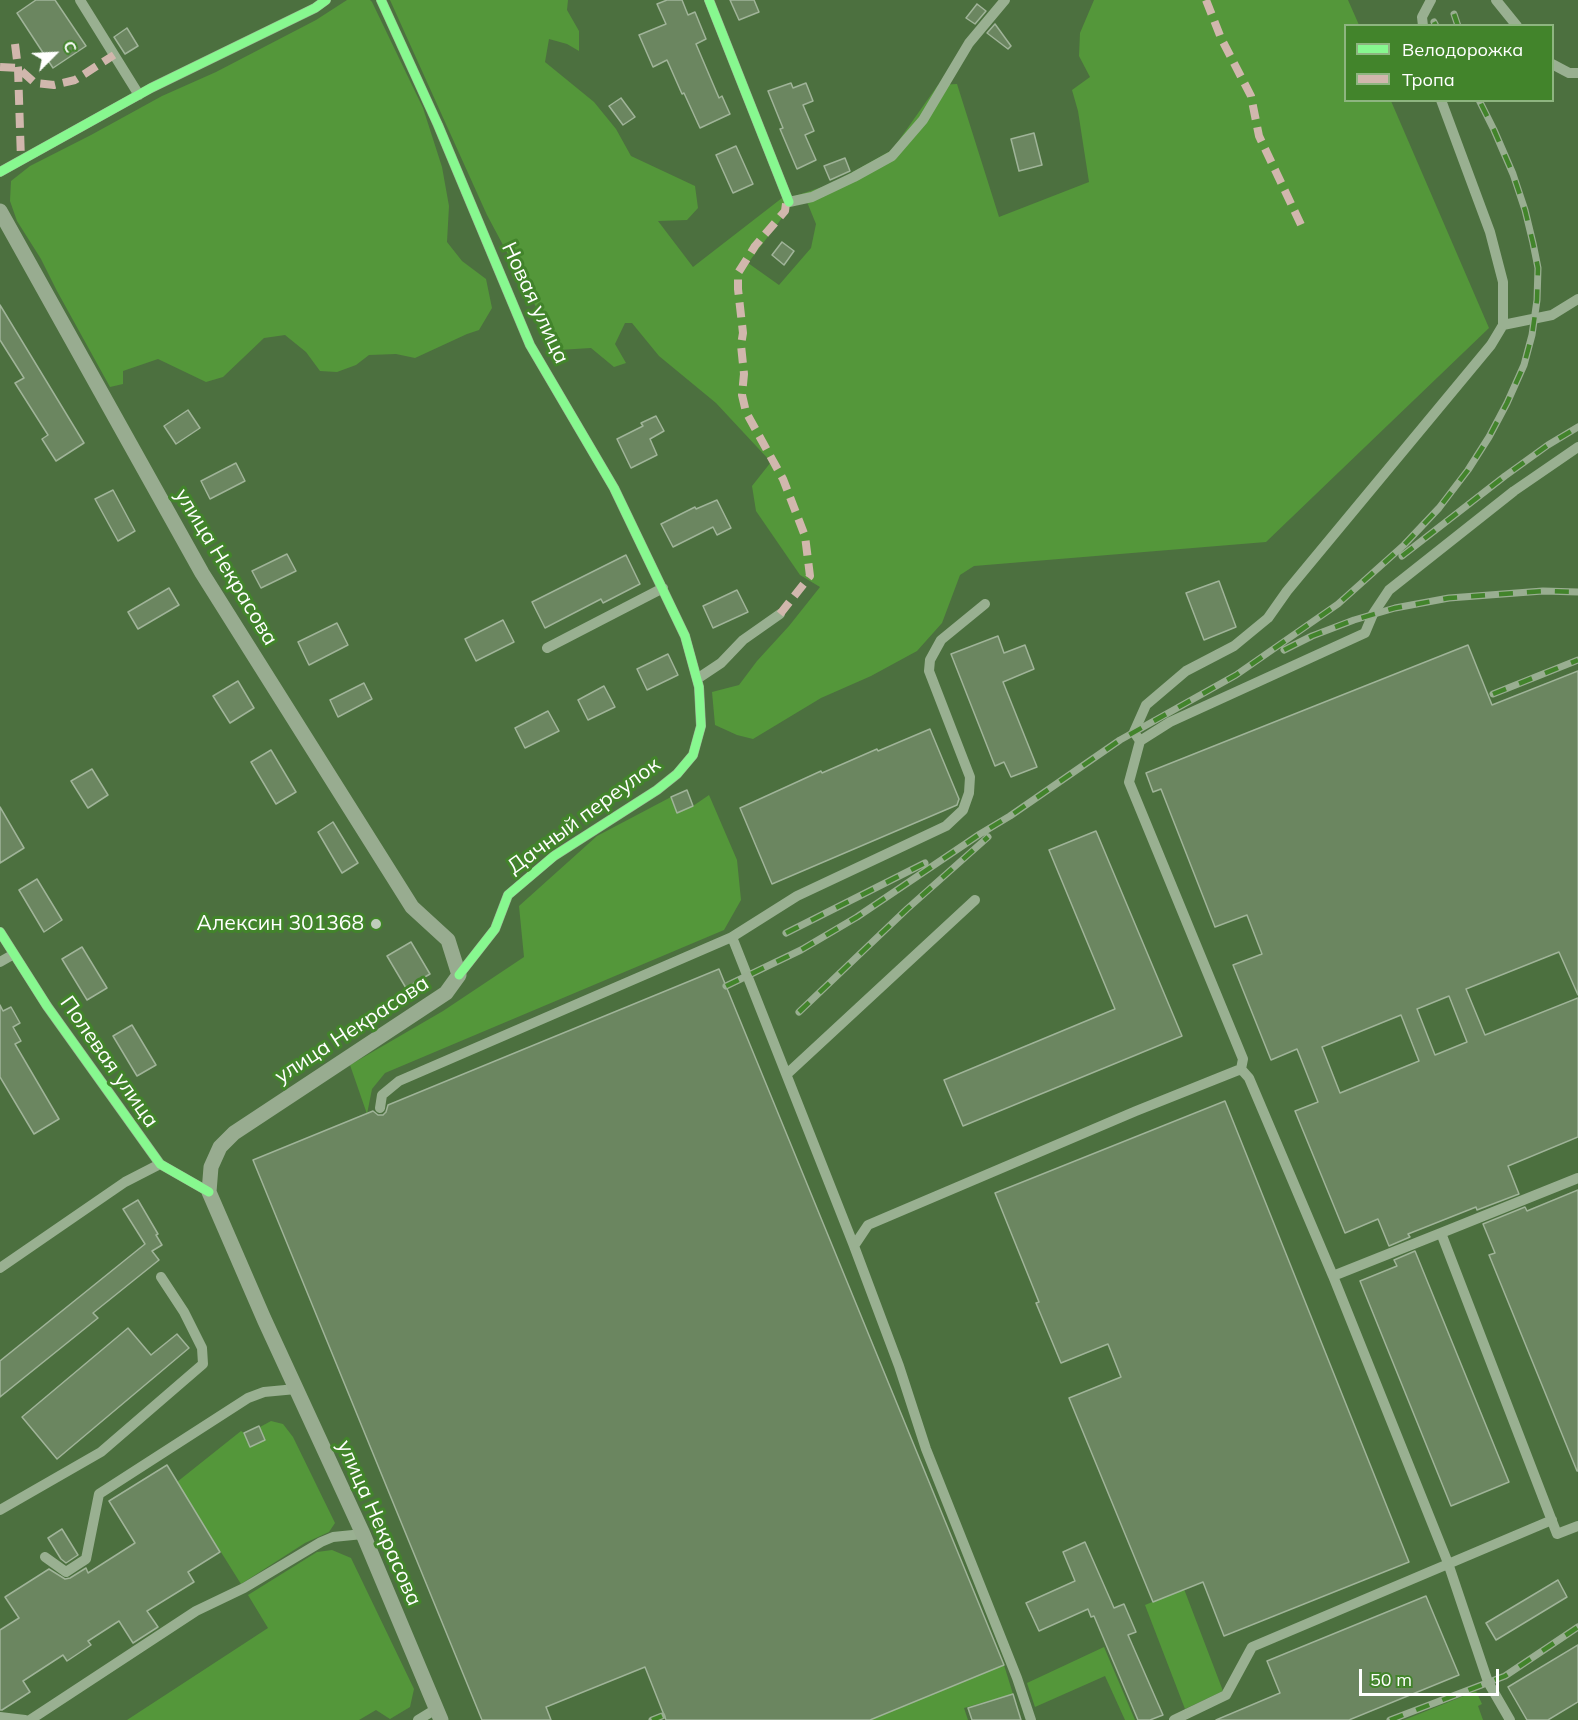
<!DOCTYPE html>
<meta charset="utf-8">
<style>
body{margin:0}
#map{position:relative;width:1578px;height:1720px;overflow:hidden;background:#4c703f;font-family:Mulish,sans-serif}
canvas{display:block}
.legend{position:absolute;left:1344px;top:24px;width:210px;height:78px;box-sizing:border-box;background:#42842b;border:2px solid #8eb580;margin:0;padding:8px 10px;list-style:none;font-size:18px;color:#fff}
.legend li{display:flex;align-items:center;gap:12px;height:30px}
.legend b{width:30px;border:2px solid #8eb580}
.north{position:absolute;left:24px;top:24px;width:60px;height:60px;-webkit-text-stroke:4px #42842b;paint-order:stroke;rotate:66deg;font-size:16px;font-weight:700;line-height:24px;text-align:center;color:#fff}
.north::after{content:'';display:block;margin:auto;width:21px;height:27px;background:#fff;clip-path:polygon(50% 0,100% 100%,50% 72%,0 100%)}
.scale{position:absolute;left:1359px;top:1669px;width:140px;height:27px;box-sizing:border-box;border:3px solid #fff;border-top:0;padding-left:8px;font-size:18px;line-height:21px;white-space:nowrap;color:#fff;-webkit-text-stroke:4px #42842b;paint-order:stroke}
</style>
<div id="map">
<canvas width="1578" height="1720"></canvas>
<ul class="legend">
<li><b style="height:8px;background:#87f88f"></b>Велодорожка</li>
<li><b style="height:8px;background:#d1b7ad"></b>Тропа</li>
</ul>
<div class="north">С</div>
<div class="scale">50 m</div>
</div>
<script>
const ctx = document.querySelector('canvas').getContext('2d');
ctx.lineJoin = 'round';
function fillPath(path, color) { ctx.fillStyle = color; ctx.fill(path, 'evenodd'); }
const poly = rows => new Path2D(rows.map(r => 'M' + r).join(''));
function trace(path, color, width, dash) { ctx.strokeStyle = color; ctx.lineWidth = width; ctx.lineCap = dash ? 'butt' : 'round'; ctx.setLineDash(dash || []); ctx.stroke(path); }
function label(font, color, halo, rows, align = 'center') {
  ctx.font = font + ' Mulish,sans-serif'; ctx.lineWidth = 6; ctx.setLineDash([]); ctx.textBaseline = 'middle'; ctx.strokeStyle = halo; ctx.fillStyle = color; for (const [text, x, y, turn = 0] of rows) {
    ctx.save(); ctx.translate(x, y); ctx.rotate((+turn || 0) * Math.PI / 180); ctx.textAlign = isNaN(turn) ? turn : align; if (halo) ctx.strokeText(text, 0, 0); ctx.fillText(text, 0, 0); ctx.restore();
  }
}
fillPath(poly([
 [347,0,370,0,372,2,423,108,442,167,449,206,447,242,462,261,486,279,492,308,479,330,467,334,415,358,396,354,369,355,356,365,337,372,320,371,306,352,285,335,264,338,223,377,206,382,158,359,123,371,123,384,110,387,57,291,41,259,17,221,10,201,11,181,30,166,91,135,162,96,216,72,316,20],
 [390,0,568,0,567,10,579,31,579,51,567,44,549,39,545,62,594,102,616,129,631,156,695,186,698,208,687,220,658,221,693,267,782,198,788,210,748,263,779,285,811,248,816,224,807,202,792,197,831,184,892,150,938,85,957,84,999,217,1089,182,1078,111,1072,90,1090,77,1079,56,1080,33,1094,0,1348,0,1359,25,1346,26,1346,100,1391,101,1489,328,1266,542,974,566,960,575,942,623,917,651,871,676,821,698,753,739,737,735,715,725,712,692,739,685,757,661,789,626,820,587,800,575,756,511,752,486,771,462,716,403,659,356,632,323,625,323,615,344,626,363,614,367,591,348,559,350,487,215],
 [709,795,737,860,741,900,724,930,385,1073,372,1089,367,1114,350,1065,443,1011,524,957,519,906,597,836,671,797,677,813,693,806],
 [271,1421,283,1424,293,1437,335,1523,329,1532,305,1543,241,1584,177,1482,241,1431,244,1433,250,1447,265,1440,260,1427],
 [332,1550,351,1558,414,1689,410,1707,390,1719,376,1710,359,1720,127,1720,268,1628,248,1595,317,1552],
 [1184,1589,1223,1691,1185,1709,1145,1605],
 [1104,1647,1135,1720,1125,1720,1105,1676,1035,1707,1027,1683],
 [1004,1665,1013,1694,964,1708,968,1720,870,1720],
 [1476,1691,1482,1704,1478,1706,1483,1720,1404,1720]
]), '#54973a');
const building = poly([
 [36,0,55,0,86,46,53,68,17,13,36,0],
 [667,0,682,0,688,15,695,12,706,39,696,44,719,98,722,96,730,114,700,128,684,93,682,94,667,60,653,67,639,35,666,24,657,4,667,0],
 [730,0,754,0,759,12,739,20,730,0],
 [977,4,986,11,975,24,966,18,977,4],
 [995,24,1011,46,1008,49,987,33,995,24],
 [127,28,138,46,125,54,114,37,127,28],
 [791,83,793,88,806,83,813,101,803,105,814,131,805,135,816,160,797,169,780,129,783,128,768,91,791,83],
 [621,98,635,117,623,125,609,106,621,98],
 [1034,133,1042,165,1019,171,1011,139,1034,133],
 [736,146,753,184,733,193,716,155,736,146],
 [845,158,850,171,830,180,824,166,845,158],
 [782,242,794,251,784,265,772,255,782,242],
 [0,305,84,443,56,461,42,439,48,435,15,383,24,378,0,340,0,305],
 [188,410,200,428,176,444,164,426,188,410],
 [656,416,664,431,650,439,657,455,631,468,617,439,643,426,641,423,656,416],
 [236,463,245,481,210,499,201,481,236,463],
 [113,490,135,531,118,541,95,499,113,490],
 [717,500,731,528,717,535,713,527,673,547,661,524,695,507,696,509,717,500],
 [287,554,296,571,261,588,252,571,287,554],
 [626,555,640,584,603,603,601,599,545,628,532,602,626,555],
 [1219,581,1236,627,1204,640,1186,593,1219,581],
 [169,588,179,605,138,629,128,612,169,588],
 [737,590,748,612,713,628,703,606,737,590],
 [503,620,514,642,476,661,465,639,503,620],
 [337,623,348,645,309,665,298,642,337,623],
 [998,636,1004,653,1025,645,1034,669,1003,682,1037,767,1011,777,1004,762,995,766,951,654,998,636],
 [1468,645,1492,705,1578,671,1578,995,1559,952,1466,989,1485,1035,1578,998,1578,1137,1508,1166,1519,1194,1477,1210,1476,1207,1408,1234,1410,1237,1389,1246,1378,1219,1345,1233,1295,1111,1318,1102,1297,1049,1271,1060,1233,965,1262,954,1247,915,1215,927,1161,789,1153,792,1146,773,1468,645],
 [1449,996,1467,1042,1435,1055,1417,1009,1449,996],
 [1401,1015,1419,1061,1340,1093,1322,1047,1401,1015],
 [668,654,678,675,647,690,637,669,668,654],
 [238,681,254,708,230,723,213,696,238,681],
 [364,683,372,699,338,717,330,700,364,683],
 [604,686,615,707,588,720,578,700,604,686],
 [548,711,559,731,525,748,515,728,548,711],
 [930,729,959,799,957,805,772,884,740,808,821,771,822,773,877,749,878,751,930,729],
 [271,750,296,792,276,804,251,762,271,750],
 [92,769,108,795,88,808,71,781,92,769],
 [687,790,693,806,677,813,671,797,687,790],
 [0,807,24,848,0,863,0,807],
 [333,822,358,863,342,873,318,832,333,822],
 [1096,831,1182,1036,963,1126,944,1080,1115,1009,1049,850,1096,831],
 [37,879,62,920,44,932,19,890,37,879],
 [411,942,430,974,406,988,387,956,411,942],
 [82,947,107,988,87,1000,62,959,82,947],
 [719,969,1004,1665,870,1720,666,1720,645,1667,546,1707,551,1720,482,1720,253,1160,373,1111,378,1115,383,1115,386,1112,388,1105,719,969],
 [0,1005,3,1011,11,1007,20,1023,13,1027,21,1041,15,1044,59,1119,34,1134,0,1077,0,1005],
 [132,1025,156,1065,137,1076,113,1036,132,1025],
 [1225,1101,1409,1562,1224,1636,1203,1582,1153,1602,1069,1398,1121,1377,1108,1344,1061,1363,1036,1303,1039,1302,995,1193,1225,1101],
 [1578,1190,1578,1471,1577,1471,1489,1255,1495,1253,1483,1224,1525,1207,1527,1211,1578,1190],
 [138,1200,158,1234,156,1235,162,1245,152,1251,159,1260,93,1313,98,1318,0,1397,0,1361,145,1244,123,1209,138,1200],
 [1415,1251,1509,1482,1451,1506,1360,1281,1397,1266,1394,1260,1415,1251],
 [128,1328,151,1355,177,1334,189,1348,57,1459,22,1417,128,1328],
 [259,1426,265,1440,250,1447,244,1433,259,1426],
 [167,1465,220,1552,188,1572,194,1582,147,1611,158,1627,133,1643,119,1621,88,1641,91,1645,67,1661,63,1655,23,1681,30,1692,2,1710,0,1710,0,1630,19,1618,5,1597,49,1569,65,1579,70,1578,86,1568,88,1573,135,1543,109,1501,167,1465],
 [62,1529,78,1555,66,1563,61,1559,48,1538,62,1529],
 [1085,1542,1114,1608,1124,1604,1136,1632,1128,1635,1163,1715,1150,1720,1138,1720,1094,1616,1091,1617,1088,1609,1039,1631,1026,1603,1075,1581,1063,1552,1085,1542],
 [1558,1580,1567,1597,1496,1640,1486,1623,1558,1580],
 [1426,1596,1459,1675,1349,1720,1216,1720,1280,1693,1267,1661,1426,1596],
 [1578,1645,1578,1702,1548,1720,1527,1720,1508,1687,1578,1645],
 [1013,1694,1021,1720,972,1720,968,1708,1013,1694]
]);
fillPath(building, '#6b8660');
trace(building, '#a0b499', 1.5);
trace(poly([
 [80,0,139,95],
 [381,0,438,125,530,345,614,488,685,636,699,687,701,726,693,755,677,774,657,790,554,856,508,895,495,929,459,975],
 [709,0,789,202,812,197,854,177,892,156,923,120,969,43,1005,0],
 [1496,0,1517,26],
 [1423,26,1422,17,1431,0],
 [1552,64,1569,73,1578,73],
 [0,172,151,88,315,8,326,0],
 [1503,325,1552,315,1578,299],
 [547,648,663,588],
 [697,679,721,663,743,640,780,614],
 [1140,741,1134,732,1146,705,1186,671,1234,646,1268,618,1287,591,1491,345,1503,325,1503,282,1490,232,1441,100],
 [0,932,47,1006,160,1164,209,1192],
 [732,937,854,1246],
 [0,962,14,954],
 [1241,1069,1249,1078,1333,1276,1441,1233,1557,1534,1578,1526],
 [787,1074,975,900],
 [380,1108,382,1095,399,1081,732,937,797,896,946,826,963,810,969,793,970,777,929,671,930,660,941,640,985,604],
 [1441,1233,1578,1178],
 [0,1268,125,1182,160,1164],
 [1333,1276,1448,1563,1488,1682,1510,1720],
 [0,1510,101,1452,203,1364,202,1348,184,1312,161,1277],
 [45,1557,66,1572,86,1559,99,1494,248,1398,264,1392,296,1389],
 [0,1717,25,1720],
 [30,1720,196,1611,244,1588,321,1542,333,1537,363,1534],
 [418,1720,436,1709],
 [1031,1720,1017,1678,926,1449,899,1366,854,1246,868,1225,1136,1111,1241,1069,1243,1059,1129,782,1140,741,1170,722,1365,633,1373,614,1389,590,1514,491,1578,447],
 [1174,1720,1226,1695,1252,1647,1552,1520]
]), '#99b091', 10);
trace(poly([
 [0,211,202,573,412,907,448,940,459,975,446,993,234,1133,220,1147,211,1167,209,1192,264,1319,363,1534,441,1720]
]), '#98ac90', 15);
const rail = poly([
 [1454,14,1458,26],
 [1434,22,1436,26],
 [1402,556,1505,476,1548,445,1578,427],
 [1284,650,1312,636,1354,620,1395,608,1449,598,1543,591,1578,592],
 [1493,694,1578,660],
 [786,933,925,863],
 [726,986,801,950,857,917,980,834,1010,816,1120,740,1236,675,1338,604,1404,545,1439,508,1468,470,1489,437,1507,403,1524,365,1532,335,1537,300,1538,268,1533,243,1525,210,1513,174,1494,130,1479,100],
 [799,1012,907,909,988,837],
 [652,1720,662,1716],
 [1390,1720,1505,1676,1578,1627]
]);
trace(rail, '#99ae91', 7);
trace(rail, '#42842b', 4.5, [14]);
trace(poly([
 [1206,0,1221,38,1251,96,1259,136,1303,229],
 [15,44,18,68,21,160],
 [0,67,18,68,35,83,54,85,75,80,114,55],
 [780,614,810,576,805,536,783,479,746,412,742,395,744,374,741,345,743,333,738,289,738,273,755,246,785,211,787,196]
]), '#d1b7ad', 8, [15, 8]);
trace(poly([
 [381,0,438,125,530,345,614,488,685,636,699,687,701,726,693,755,677,774,657,790,554,856,508,895,495,929,459,975],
 [709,0,789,202],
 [0,172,151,88,315,8,326,0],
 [0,932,47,1006,160,1164,209,1192]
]), '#87f88f', 9);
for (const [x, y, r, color] of [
 [376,924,6,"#c0cdbc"]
]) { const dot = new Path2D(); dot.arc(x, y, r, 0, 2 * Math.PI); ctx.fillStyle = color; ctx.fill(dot); trace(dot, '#42842b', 2); }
label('21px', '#fff', '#42842b', [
 ["Новая улица",535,303,65],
 ["улица Некрасова",226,567,59],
 ["Дачный переулок",584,816,-36],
 ["улица Некрасова",352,1030,-33],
 ["Полевая улица",109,1062,55],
 ["улица Некрасова",379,1523,66]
]);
label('21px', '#fff', '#42842b', [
 ["Алексин 301368",364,924]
], 'right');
</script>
